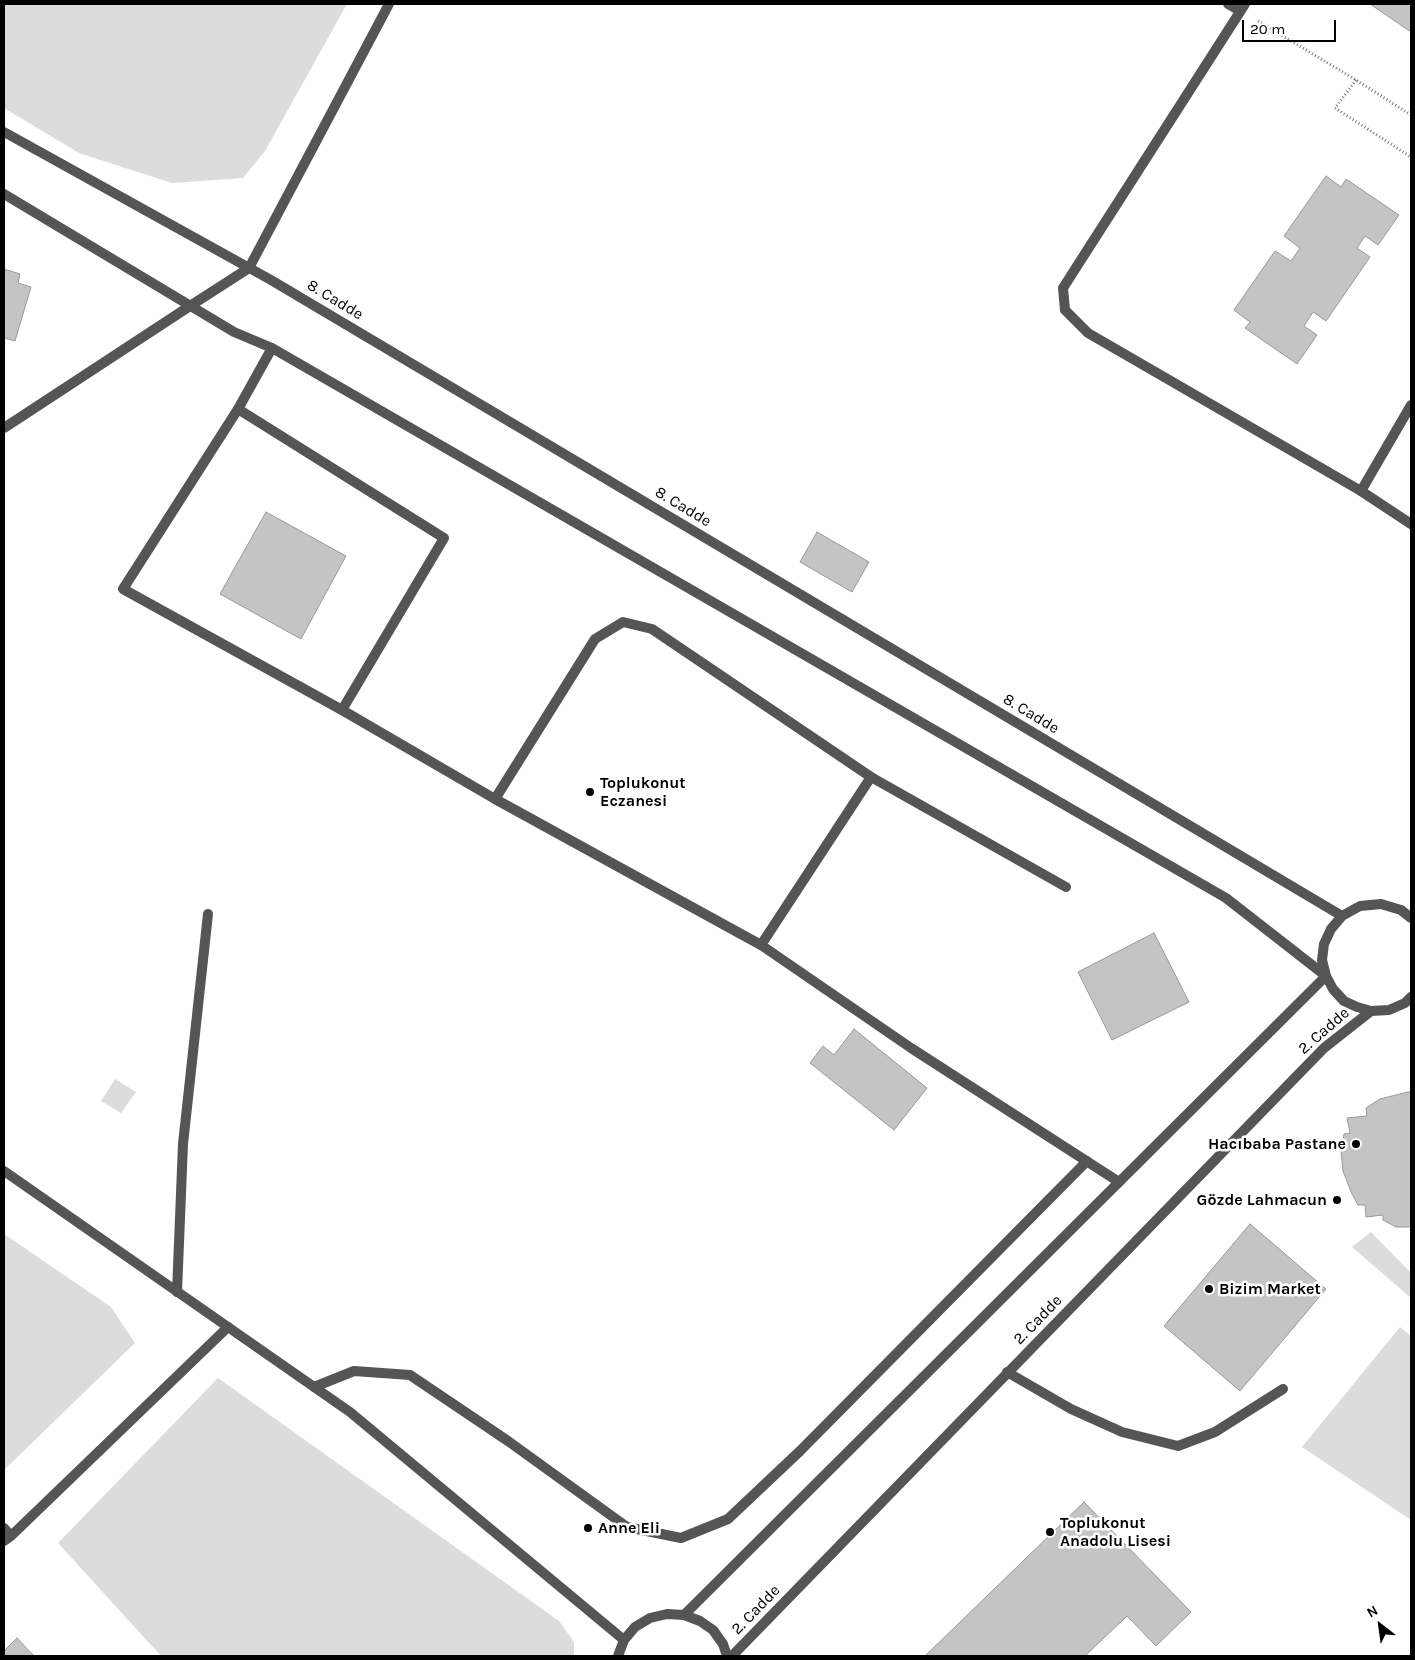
<!DOCTYPE html>
<meta charset="utf-8">
<style>
body{margin:0}
#map{position:relative;width:1415px;height:1660px;overflow:hidden;background:#fff;font-family:Karla,sans-serif}
canvas{display:block}
.frame{position:absolute;inset:0;border:5px solid #000;pointer-events:none}
.north{position:absolute;left:1355px;top:1600px;width:50px;height:50px;-webkit-text-stroke:4px #fff;paint-order:stroke;rotate:330deg;font-size:14px;font-weight:700;line-height:20px;text-align:center;color:#000}
.north::after{content:'';display:block;margin:auto;width:18px;height:22px;background:#000;clip-path:polygon(50% 0,100% 100%,50% 72%,0 100%)}
.scale{position:absolute;left:1242px;top:20px;width:94px;height:22px;box-sizing:border-box;border:2px solid #000;border-top:0;padding-left:6px;font-size:15px;line-height:18px;white-space:nowrap;color:#000;-webkit-text-stroke:4px #fff;paint-order:stroke}
</style>
<div id="map">
<canvas width="1415" height="1660"></canvas>
<div class="frame"></div>
<div class="north">N</div>
<div class="scale">20 m</div>
</div>
<script>
const ctx = document.querySelector('canvas').getContext('2d');
ctx.lineJoin = 'round';
function fillPath(path, color) { ctx.fillStyle = color; ctx.fill(path, 'evenodd'); }
const poly = rows => new Path2D(rows.map(r => 'M' + r).join(''));
function trace(path, color, width, dash) { ctx.strokeStyle = color; ctx.lineWidth = width; ctx.lineCap = dash ? 'butt' : 'round'; ctx.setLineDash(dash || []); ctx.stroke(path); }
function label(font, color, halo, rows, align = 'center') {
  ctx.font = font + ' Karla,sans-serif'; ctx.lineWidth = 5; ctx.setLineDash([]); ctx.textBaseline = 'middle'; ctx.strokeStyle = halo; ctx.fillStyle = color; for (const [text, x, y, turn = 0] of rows) {
    ctx.save(); ctx.translate(x, y); ctx.rotate((+turn || 0) * Math.PI / 180); ctx.textAlign = isNaN(turn) ? turn : align; if (halo) ctx.strokeText(text, 0, 0); ctx.fillText(text, 0, 0); ctx.restore();
  }
}
fillPath(poly([
 [4,4,347,4,265,151,243,178,172,183,79,153,4,108],
 [115,1079,136,1092,121,1113,101,1101],
 [1371,1232,1411,1273,1411,1298,1352,1247],
 [4,1234,111,1307,135,1343,4,1470],
 [1400,1327,1411,1336,1411,1520,1302,1447],
 [218,1378,559,1621,574,1642,574,1656,161,1656,58,1543]
]), '#dcdcdc');
const building = poly([
 [1370,4,1411,4,1411,32,1370,4],
 [1326,176,1341,187,1346,179,1399,215,1378,245,1365,236,1357,248,1370,257,1326,321,1313,312,1304,326,1317,335,1297,364,1245,328,1250,322,1234,310,1275,251,1291,261,1300,248,1284,236,1326,176],
 [4,269,20,274,18,283,31,287,15,341,4,338,4,269],
 [266,512,346,556,301,639,220,594,266,512],
 [817,532,869,562,852,592,800,562,817,532],
 [1154,933,1189,1002,1112,1040,1078,972,1154,933],
 [854,1029,927,1088,894,1130,810,1063,823,1046,834,1055,854,1029],
 [1408,1092,1411,1092,1411,1227,1396,1227,1383,1220,1383,1215,1366,1217,1365,1205,1358,1205,1352,1194,1343,1171,1341,1151,1344,1134,1350,1133,1347,1118,1367,1116,1366,1108,1380,1099,1408,1092],
 [1250,1224,1326,1289,1240,1391,1164,1326,1250,1224],
 [1084,1502,1191,1612,1156,1646,1127,1616,1085,1656,925,1656,1084,1502],
 [17,1638,34,1656,4,1656,4,1651,17,1638]
]);
fillPath(building, '#c4c4c4');
trace(building, '#999', 1);
trace(poly([
 [1258,21,1356,80,1411,115],
 [1356,80,1335,108,1411,157]
]), '#777', 3, [1, 2.5]);
trace(poly([
 [238,409,444,538,342,710],
 [1361,491,1411,405],
 [495,799,595,639,623,622,652,629,871,777],
 [761,945,911,1048,1119,1182],
 [177,1292,183,1144,208,914],
 [1007,1372,1071,1409,1122,1432,1178,1446,1215,1432,1283,1389],
 [314,1387,354,1371,410,1375,508,1441,627,1527,681,1538,728,1519,800,1451,1087,1161]
]), '#555', 10);
trace(poly([
 [1228,4,1240,11],
 [1245,4,1063,288,1065,310,1088,333,1361,491,1411,524],
 [272,348,238,409,123,589,342,710,495,799,761,945,871,777,1066,887],
 [4,428,190,306,249,268,389,4],
 [4,1528,11,1536],
 [4,1541,11,1536,228,1327]
]), '#555', 10);
trace(poly([
 [4,132,271,280,1342,916],
 [4,194,234,332,272,348,1226,898,1326,976,684,1615],
 [1411,918,1401,910,1381,904,1360,906,1342,916,1331,929,1324,944,1322,960,1326,976,1333,989,1344,1001,1357,1007,1371,1011,1389,1010,1405,1003,1411,997],
 [4,1171,350,1412,624,1640],
 [618,1656,624,1640,635,1627,650,1618,667,1614,684,1615,700,1621,713,1630,723,1644,727,1656],
 [732,1656,1324,1048,1371,1011]
]), '#555', 10);
for (const [x, y, r, color] of [
 [590,792,5,"#000"],
 [1356,1144,5,"#000"],
 [1337,1200,5,"#000"],
 [1209,1289,5,"#000"],
 [588,1528,5,"#000"],
 [1050,1532,5,"#000"]
]) { const dot = new Path2D(); dot.arc(x, y, r, 0, 2 * Math.PI); ctx.fillStyle = color; ctx.fill(dot); trace(dot, '#fff', 2); }
label('16px', '#000', '#fff', [
 ["8. Cadde",335,300,31],
 ["8. Cadde",683,507,31],
 ["8. Cadde",1031,714,31],
 ["2. Cadde",1324,1031,-41],
 ["2. Cadde",1038,1320,-46],
 ["2. Cadde",756,1610,-46]
]);
label('bold 16px', '#000', '#fff', [
 ["Toplukonut",600,783],
 ["Eczanesi",600,801],
 ["Hacıbaba Pastane",1346,1144,"right"],
 ["Gözde Lahmacun",1327,1200,"right"],
 ["Bizim Market",1219,1289],
 ["Toplukonut",1060,1523],
 ["Anadolu Lisesi",1060,1541],
 ["Anne Eli",598,1528]
], 'left');
</script>
